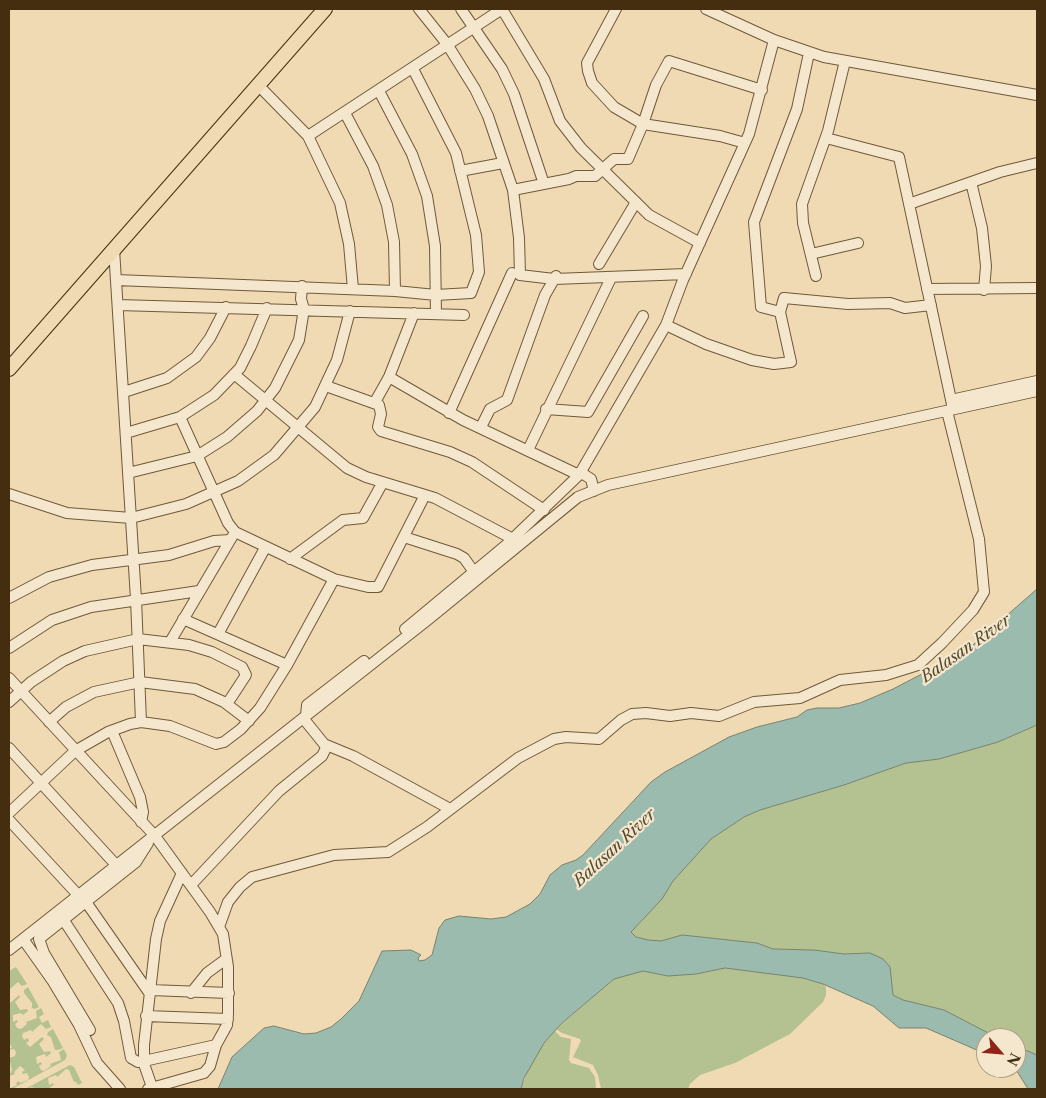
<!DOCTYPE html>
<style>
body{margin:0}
#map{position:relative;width:1046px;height:1098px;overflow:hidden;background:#f0dab3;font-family:"Libre Caslon Text",serif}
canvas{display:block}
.frame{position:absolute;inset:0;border:10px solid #442e0f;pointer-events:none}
.north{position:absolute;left:976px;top:1028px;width:50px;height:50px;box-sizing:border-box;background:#f5e7ce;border:1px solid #ae9d82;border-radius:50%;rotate:117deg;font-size:14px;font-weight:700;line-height:20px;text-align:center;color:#442e0f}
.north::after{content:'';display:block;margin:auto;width:18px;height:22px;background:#8f2418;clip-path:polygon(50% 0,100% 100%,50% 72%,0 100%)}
</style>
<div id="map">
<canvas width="1046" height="1098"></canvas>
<div class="frame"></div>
<div class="north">N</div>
</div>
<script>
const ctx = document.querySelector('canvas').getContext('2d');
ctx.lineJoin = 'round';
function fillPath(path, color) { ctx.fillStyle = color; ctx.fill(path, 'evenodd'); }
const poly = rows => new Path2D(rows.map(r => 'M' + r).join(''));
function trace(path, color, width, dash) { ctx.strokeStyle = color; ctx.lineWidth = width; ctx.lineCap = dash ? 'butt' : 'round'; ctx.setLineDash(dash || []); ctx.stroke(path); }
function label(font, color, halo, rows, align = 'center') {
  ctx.font = font + ' "Libre Caslon Text",serif'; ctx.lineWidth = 4.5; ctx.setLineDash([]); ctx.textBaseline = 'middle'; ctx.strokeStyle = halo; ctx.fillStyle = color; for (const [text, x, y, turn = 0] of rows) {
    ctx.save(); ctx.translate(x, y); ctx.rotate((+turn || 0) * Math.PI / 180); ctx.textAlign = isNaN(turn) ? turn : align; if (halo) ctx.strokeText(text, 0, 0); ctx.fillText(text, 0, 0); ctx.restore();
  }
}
fillPath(poly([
 [1037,725,1037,1055,1016,1046,1016,1038,998,1038,944,1010,903,1000,893,995,892,989,870,953,844,954,814,950,773,949,757,943,682,935,661,941,648,940,636,937,631,932,662,899,673,881,711,839,744,817,760,810,844,785,906,763,939,759,998,742],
 [16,967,27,984,22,986,18,982,9,990,9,971],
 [725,968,803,978,823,984,826,987,826,995,823,1002,790,1034,735,1063,700,1075,690,1084,688,1089,601,1089,598,1075,593,1065,573,1057,581,1041,580,1039,562,1033,556,1029,614,979,628,973,643,971,668,976,696,974],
 [28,987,39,1007,35,1009,32,1008,32,1003,24,993,24,990],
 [19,995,20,997,15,1002,20,1010,27,1009,28,1011,23,1015,21,1013,13,1015,13,1022,17,1020,18,1022,15,1024,17,1028,21,1029,27,1024,26,1022,37,1018,36,1011,41,1008,44,1014,39,1017,42,1023,48,1020,51,1027,46,1029,41,1024,32,1032,31,1030,23,1033,22,1036,24,1040,28,1038,29,1041,26,1043,30,1047,42,1037,44,1039,39,1044,44,1052,50,1051,51,1053,46,1057,45,1054,36,1057,37,1064,41,1062,42,1064,39,1066,41,1070,44,1071,51,1066,50,1064,61,1060,59,1052,64,1049,67,1056,65,1060,12,1089,9,1089,17,1085,16,1083,19,1081,20,1083,28,1080,29,1077,27,1073,23,1074,22,1072,25,1070,20,1066,14,1072,15,1074,9,1076,12,1070,9,1058,15,1056,16,1052,14,1049,9,1050,12,1047,9,1043,9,1004],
 [53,1029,63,1048,58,1050,55,1050,51,1037,47,1035,48,1032],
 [555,1031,561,1037,571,1039,569,1060,571,1063,589,1068,595,1077,596,1089,521,1089,530,1065,544,1043],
 [70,1065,74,1067,82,1083,78,1085,76,1082,74,1082,69,1070,66,1069,57,1077,56,1075,48,1078,49,1085,53,1083,54,1085,50,1087,51,1089,36,1089,32,1087,25,1089]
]), '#b4c191');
const water = poly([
 [1037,589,1037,725,998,742,939,759,906,763,844,785,760,810,744,817,711,839,673,881,662,899,631,932,636,937,648,940,661,941,682,935,757,943,773,949,814,950,844,954,870,953,883,959,890,967,893,995,903,1000,944,1010,998,1038,986,1038,986,1054,926,1028,899,1028,873,1006,823,984,803,978,725,968,696,974,668,976,643,971,614,979,561,1024,544,1043,524,1078,521,1089,218,1089,232,1057,264,1028,274,1026,304,1034,316,1033,331,1027,341,1019,359,1001,382,951,411,950,421,955,418,958,419,961,425,960,432,955,439,928,445,920,459,916,491,919,506,917,530,904,540,894,550,875,562,865,576,860,583,855,651,782,665,772,729,737,757,727,797,717,807,710,817,708,839,708,860,703,893,689,966,651,1037,589],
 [1016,1046,1037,1055,1037,1089,1028,1089,1015,1068,1016,1046]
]);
fillPath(water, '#9abbae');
trace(water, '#78836e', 1);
const minor = poly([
 [419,9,447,44,475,89,488,116,513,190,519,238,520,275,554,279,686,274],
 [461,9,502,69,514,94,544,184],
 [706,9,774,40,824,57,1037,95],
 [258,85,308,136,340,203,349,244,353,289],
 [379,91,412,154,427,196,435,246,436,314],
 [308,136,502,9,544,79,560,121,581,148,649,215,700,243],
 [826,138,899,157,953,409],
 [745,143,720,136,643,124,656,85,669,61,762,90],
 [460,171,503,163],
 [971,182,982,228,986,266,984,290],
 [513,190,569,179,576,176,595,176,614,159,628,159,643,124,614,107,592,83,588,71,587,63,616,9],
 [909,204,1000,172,1037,163],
 [114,249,136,599,141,722],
 [811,254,858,243],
 [599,264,636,202],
 [816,276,803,223,802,204,828,131,845,61],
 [116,280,395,291,394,242,387,205,373,166,345,113],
 [927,289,1037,288],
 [395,291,436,295,471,293,479,272,476,235,456,153,413,69],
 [118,305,464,315],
 [780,312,761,307,754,222,797,109,809,53],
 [666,325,706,344,752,360,774,364,791,362,780,312,784,298,848,304,890,303,905,308,931,305],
 [234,374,347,468,366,477,435,498,513,539],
 [389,377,463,420,579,475],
 [326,386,379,405,381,414,378,427,381,431,450,452,472,462,544,510],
 [124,392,167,378,196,357,210,338,226,307],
 [951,400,1037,381],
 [375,402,389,377,414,313],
 [546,409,588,412,643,316],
 [449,413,512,273],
 [180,417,228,523,235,532,334,579,368,587,378,587,425,495],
 [481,427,490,409,507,400,545,295,556,276],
 [126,433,180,417,214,395,240,368,251,346,267,308],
 [528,450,611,278],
 [580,472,591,479,594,491],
 [128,473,197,456,227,437,257,411,275,388,299,340,304,309,301,299,302,286],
 [9,494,67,513,131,518,186,504,238,481,274,455,315,407,337,360,350,311],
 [404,537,457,554,464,558,474,572],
 [290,559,343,520,363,518,383,482],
 [9,598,49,577,92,565,169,555,214,541,230,540],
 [183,619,287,665],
 [405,629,506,545,579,475,666,325,683,280,749,134,774,40],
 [218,634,265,548],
 [170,642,232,537],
 [9,648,52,620,91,607,199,591],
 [9,678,155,836,210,912,223,934,228,967,228,1014,227,1025,216,1045,210,1066,204,1073,148,1089],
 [9,702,31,682,63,661,85,651,138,639,189,645,212,652,242,667,246,675,227,704],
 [306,716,307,705,364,661],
 [49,722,66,707,94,692,140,682,195,689,224,702,249,721],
 [112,731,140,797,143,812,141,822],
 [324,744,353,756,450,809],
 [9,748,117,866],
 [9,813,75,751,108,732,130,724,141,722,170,726,216,744,224,742,241,729,260,708,287,665,334,579],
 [9,820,79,896],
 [191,885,279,791,322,756,326,748,324,744,303,718],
 [86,902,150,994],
 [63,919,118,1003,124,1021,131,1058,138,1062,144,1061,216,1045],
 [219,927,228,902,240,887,252,877,334,855,388,852,427,827,518,758,554,739,566,737,599,739,621,720,632,714,646,713,670,716,691,713,719,716,754,702,800,698,840,680,886,675,918,665,942,643,973,610,984,592,979,539,947,411],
 [23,939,52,980,79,1025,97,1063,120,1089],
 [9,950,430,618,578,497,608,485,1037,391],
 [150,990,229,993],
 [191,993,207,973,226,959],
 [146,1016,228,1019],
 [90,1030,44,953,39,939,136,862,148,843],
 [152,1087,144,1064,144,1045,156,939,160,921,182,873]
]);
const major = poly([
 [9,369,325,9]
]);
trace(minor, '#6f5938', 12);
trace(major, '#442e0f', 16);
trace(minor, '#f5e7ce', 10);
trace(major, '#f0dab3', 14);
label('italic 16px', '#554a2f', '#f5e7ce', [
 ["Balasan River",966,649,-35],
 ["Balasan River",615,848,-43]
]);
</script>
